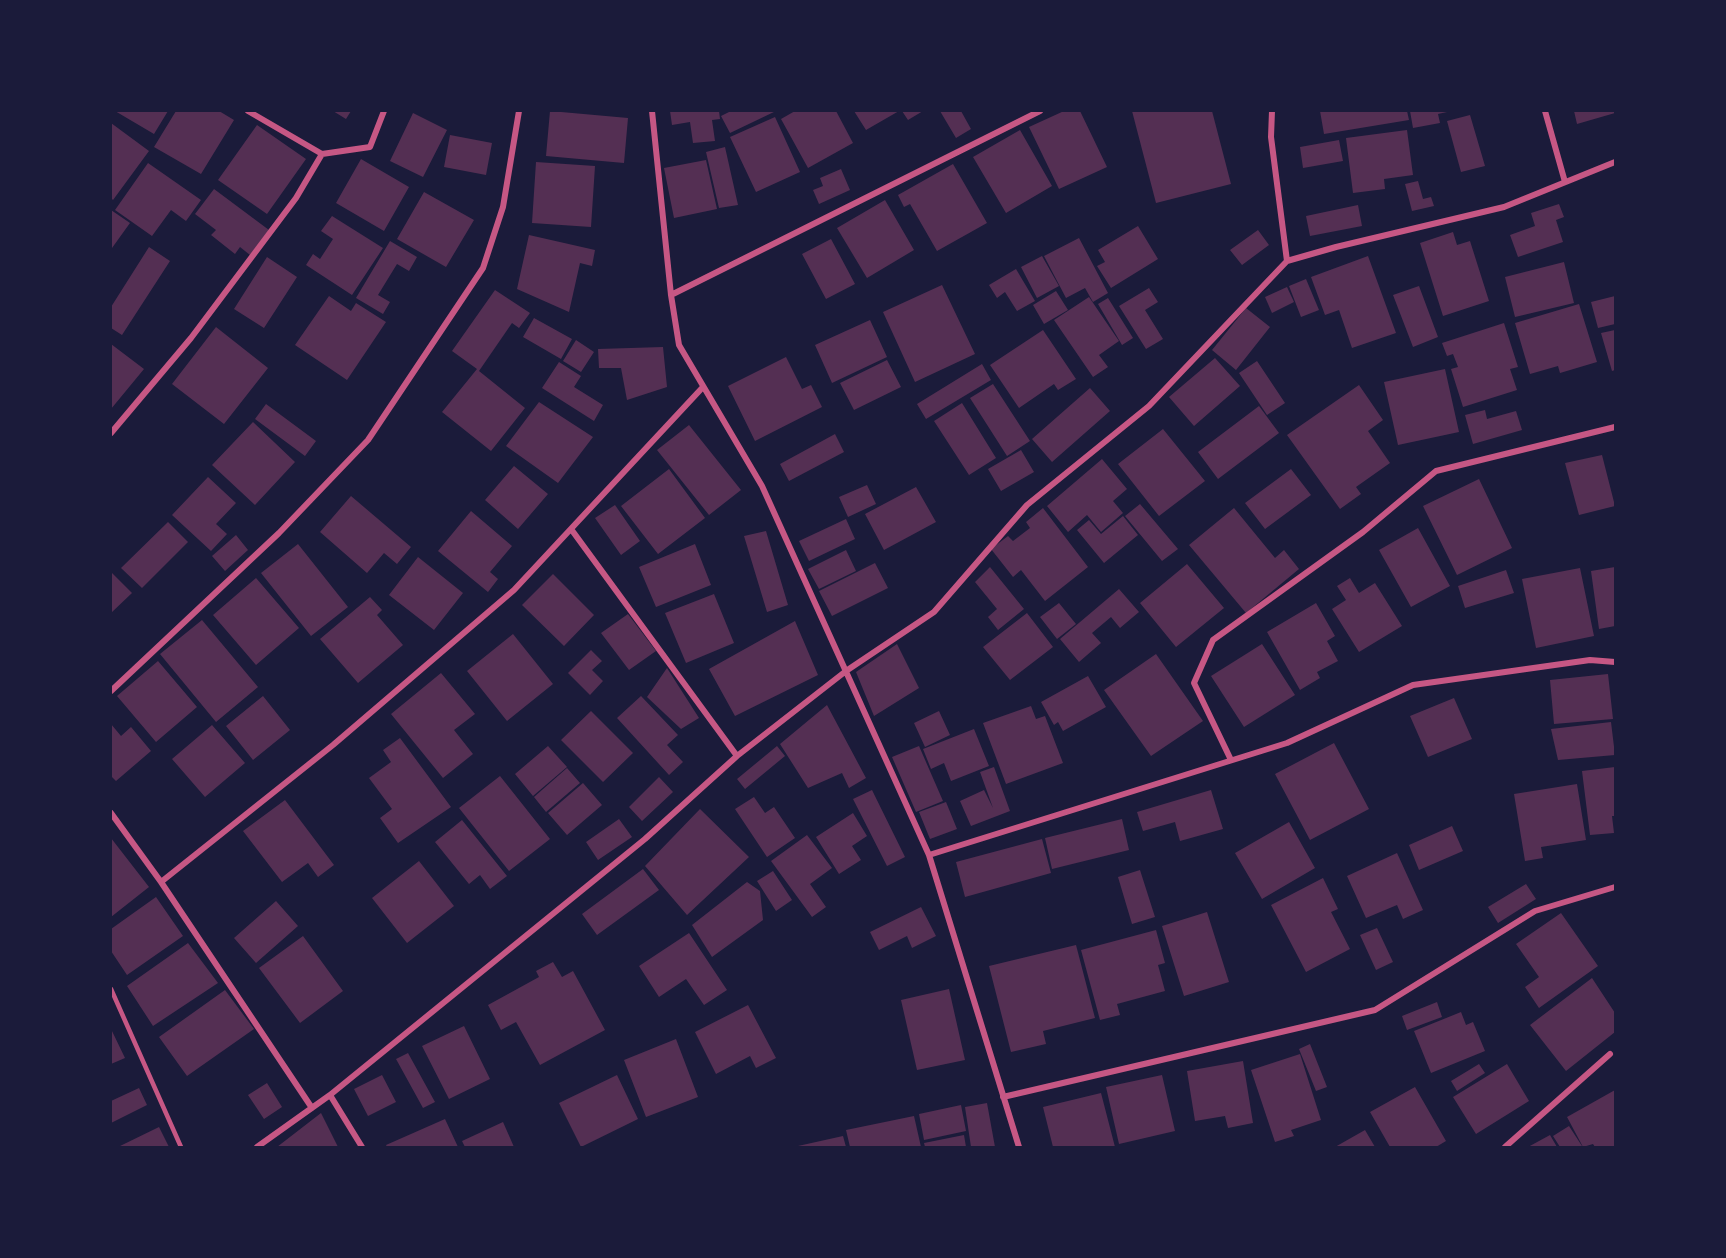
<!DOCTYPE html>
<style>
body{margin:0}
#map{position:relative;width:1726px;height:1258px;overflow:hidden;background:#1b1b3a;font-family:Quicksand,sans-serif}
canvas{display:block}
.frame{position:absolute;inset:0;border:112px solid #1b1b3a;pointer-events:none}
</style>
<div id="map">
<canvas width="1726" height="1258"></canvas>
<div class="frame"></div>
</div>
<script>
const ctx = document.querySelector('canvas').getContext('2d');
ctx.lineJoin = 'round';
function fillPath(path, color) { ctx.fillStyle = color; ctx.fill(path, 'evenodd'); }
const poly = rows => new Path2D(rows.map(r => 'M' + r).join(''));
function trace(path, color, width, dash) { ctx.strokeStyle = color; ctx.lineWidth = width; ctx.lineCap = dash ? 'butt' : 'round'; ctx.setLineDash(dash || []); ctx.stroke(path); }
fillPath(poly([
 [115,111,168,111,154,134],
 [176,111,219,111,234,120,201,174,154,147],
 [333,111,351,111,346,119],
 [550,111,628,118,624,163,546,156],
 [670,111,719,111,720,119,712,120,715,141,693,143,690,122,672,125],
 [731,111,776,111,730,133,721,116],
 [795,111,836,111,853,143,808,168,781,119],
 [854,111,899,111,866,130],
 [902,111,923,111,908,120],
 [940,111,961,111,971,129,956,138],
 [1064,111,1080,111,1107,167,1059,189,1029,127],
 [1132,111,1212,111,1231,184,1156,203],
 [1320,111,1407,111,1409,120,1324,134],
 [1410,111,1447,111,1447,112,1438,114,1440,123,1413,128],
 [1574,111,1615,111,1615,113,1577,124],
 [413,113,447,130,423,177,390,161],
 [1470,115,1485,166,1461,172,1447,121],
 [775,117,800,172,756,192,730,137],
 [111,123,149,151,113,200,111,198],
 [257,125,306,159,267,214,218,180],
 [1020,130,1052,186,1006,213,973,157],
 [1407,130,1413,175,1384,179,1385,189,1353,193,1346,138],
 [450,135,492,143,486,175,444,167],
 [1339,140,1343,161,1303,168,1300,147],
 [725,147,738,205,719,208,706,152],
 [361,159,409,187,384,231,336,203],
 [706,160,717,209,674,218,664,168],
 [536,162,595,166,591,227,532,223],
 [148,163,201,200,186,221,171,210,152,236,115,210],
 [953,164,987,223,937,251,910,204,904,207,898,195],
 [841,169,850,190,819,204,813,190,823,186,820,178],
 [1418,181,1423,199,1431,197,1434,206,1412,211,1405,184],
 [214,189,269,230,250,255,240,247,235,254,211,235,216,230,195,214],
 [424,192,474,220,446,267,397,239],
 [885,200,914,250,867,278,837,228],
 [1559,204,1564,217,1556,220,1563,242,1518,257,1510,235,1535,226,1531,213],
 [1358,205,1362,226,1310,236,1306,216],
 [111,210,130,223,112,248,111,247],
 [332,216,383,248,352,295,306,265,313,254,320,259,333,239,321,231],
 [1138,226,1158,259,1111,288,1097,266,1105,262,1098,250],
 [1258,230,1269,245,1242,265,1230,250],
 [1453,232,1457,245,1470,241,1489,301,1443,316,1420,243],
 [529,235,595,250,592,266,580,263,569,312,517,289],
 [1079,238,1108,293,1093,302,1085,288,1066,298,1044,256],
 [831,239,855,284,826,299,802,254],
 [390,241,417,257,409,271,397,264,378,295,390,302,383,314,356,298],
 [149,247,170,261,122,335,111,328,111,307],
 [1042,256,1059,286,1037,298,1021,267],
 [1368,256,1396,333,1352,348,1339,310,1325,315,1311,277],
 [267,257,297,277,264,328,234,309],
 [1564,262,1574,303,1515,317,1505,277],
 [1016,269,1035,301,1017,311,1005,292,997,298,989,285],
 [1306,279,1319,310,1301,317,1289,286],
 [942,285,975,354,915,382,883,312],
 [1419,286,1438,337,1413,347,1393,295],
 [1287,287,1294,302,1272,313,1265,297],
 [1149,288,1158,302,1145,310,1163,339,1146,349,1119,306],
 [495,290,530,313,519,328,512,323,479,371,525,408,491,451,442,412,477,369,452,351],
 [1056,291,1068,310,1044,324,1033,305],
 [329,296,351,311,356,303,386,322,347,380,295,345],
 [1615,296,1615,324,1598,328,1591,302],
 [1089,297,1119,341,1099,355,1108,367,1093,377,1054,320],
 [1108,298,1133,338,1122,345,1098,304],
 [1579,304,1597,362,1560,373,1558,366,1530,374,1515,323],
 [1246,308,1270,327,1236,370,1212,350],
 [534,318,572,339,561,359,523,337],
 [870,320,887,357,832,383,815,345],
 [1504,323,1518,367,1510,369,1517,390,1463,407,1451,369,1458,367,1453,354,1447,356,1442,343],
 [216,327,268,368,224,424,172,384],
 [1043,330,1076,379,1058,390,1054,384,1019,408,990,365],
 [1615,330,1615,370,1612,371,1601,333],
 [576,340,594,352,581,372,563,361],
 [111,344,144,369,111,409],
 [663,347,667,387,627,400,621,368,599,368,598,349],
 [786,357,802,389,811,385,822,407,755,441,728,386],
 [1215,358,1240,386,1194,426,1169,397],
 [887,360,901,387,854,410,840,383],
 [1257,361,1285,403,1267,415,1239,373],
 [559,362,581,376,574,387,603,405,594,421,542,388],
 [982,364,991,380,926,419,917,404],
 [1445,369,1459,432,1398,445,1384,382],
 [993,384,1030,441,1007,456,970,398],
 [1359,385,1383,420,1368,431,1390,463,1356,487,1361,494,1340,509,1287,435],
 [1090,388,1110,411,1052,462,1032,439],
 [539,402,593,437,558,483,506,446],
 [962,403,996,458,969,475,934,421],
 [266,404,316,441,305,456,255,419],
 [1259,406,1279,433,1218,479,1198,452],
 [1485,410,1487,419,1516,411,1522,430,1473,444,1465,415],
 [253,422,295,462,255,505,212,465],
 [689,425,741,490,709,515,657,450],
 [1163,429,1205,481,1159,516,1118,464],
 [835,434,844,452,789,481,780,464],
 [1021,450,1034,472,1001,491,988,469],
 [1602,455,1615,506,1579,515,1565,463],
 [1102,459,1127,489,1113,501,1123,513,1101,532,1087,515,1068,532,1047,506],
 [514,466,548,494,518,529,485,500],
 [669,469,705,518,658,554,621,506],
 [1291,469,1311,495,1265,529,1245,503],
 [208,477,236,503,216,524,227,534,211,551,172,515],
 [1479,479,1512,548,1457,575,1423,506],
 [867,485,876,504,848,517,839,497],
 [916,487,936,522,884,550,865,514],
 [351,496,411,547,397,564,384,553,367,573,320,532],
 [1140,504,1178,549,1162,561,1125,516],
 [615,505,640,541,621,555,595,518],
 [1043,508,1088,567,1045,601,1021,570,1013,577,991,549,1008,536,1013,541,1030,528,1026,522],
 [1234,508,1275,558,1284,550,1299,569,1246,613,1189,545],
 [471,511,512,546,490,572,498,579,488,592,438,551],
 [1123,516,1138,535,1104,563,1077,530,1089,520,1101,534],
 [846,519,855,539,809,561,799,541],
 [168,522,188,542,142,588,121,568],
 [1418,528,1450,586,1411,607,1379,550],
 [766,531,788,605,767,612,744,536],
 [236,535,248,550,225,571,212,556],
 [298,544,348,607,311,636,261,573],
 [695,544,711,585,656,607,639,567],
 [846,550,856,571,819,589,808,569],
 [418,557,463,593,434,630,389,595],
 [875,563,888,588,832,616,819,591],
 [1187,564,1224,608,1176,647,1140,603],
 [990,567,1024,609,998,630,988,617,997,609,975,582],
 [1615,567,1615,626,1599,629,1591,571],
 [1580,568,1594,636,1536,648,1522,579],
 [1506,570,1514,593,1465,608,1458,586],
 [111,572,132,593,111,613],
 [553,574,594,615,564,646,522,605],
 [256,578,299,628,256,665,213,615],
 [1350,578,1359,593,1375,583,1402,626,1359,652,1332,609,1346,600,1337,586],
 [1119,589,1139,612,1120,628,1111,617,1092,633,1101,643,1079,662,1060,639],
 [714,594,734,643,686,663,665,613],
 [370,597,382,610,377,615,403,645,358,683,320,639],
 [1059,603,1076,624,1057,639,1040,617],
 [1316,603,1335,636,1327,641,1338,661,1317,672,1320,678,1300,690,1267,632],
 [1027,613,1053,647,1010,680,983,647],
 [628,614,656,651,629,670,601,633],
 [202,620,258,687,216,722,160,654],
 [795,621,818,675,735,716,709,669],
 [513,634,553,684,507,721,467,671],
 [897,644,919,688,874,716,856,672],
 [1262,644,1295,695,1244,727,1211,676],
 [591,650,602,661,592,670,603,681,590,695,568,673],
 [1156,654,1203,721,1151,756,1104,690],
 [158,661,197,707,156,742,117,696],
 [667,668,699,718,681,729,647,697],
 [441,673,475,714,454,730,473,754,443,778,391,714],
 [1608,674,1613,719,1554,724,1550,680],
 [1088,676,1106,707,1063,731,1058,722,1054,725,1041,702],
 [263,696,290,730,253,760,226,726],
 [641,696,678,735,667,745,683,762,669,775,617,718],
 [1454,698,1472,739,1428,757,1410,716],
 [827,705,866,778,849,788,842,773,808,788,780,744],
 [1031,706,1036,719,1045,716,1063,763,1006,784,983,723],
 [591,711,633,753,603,782,561,740],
 [939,711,950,735,925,747,914,723],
 [1611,722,1615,755,1558,760,1551,729],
 [111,724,121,736,131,727,151,751,116,781,111,776],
 [212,725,245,763,205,797,172,759],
 [974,729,989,766,951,781,944,763,931,769,923,749],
 [400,738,451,807,398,843,380,818,392,809,369,778,391,762,383,750],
 [1334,743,1369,809,1310,840,1275,774],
 [548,746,567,767,533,796,515,774],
 [777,746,785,756,745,789,737,779],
 [919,746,943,801,916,812,892,757],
 [994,767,1010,811,971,826,960,801,984,790,993,808,980,772],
 [1615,767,1615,816,1612,816,1614,833,1590,835,1582,771],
 [567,768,580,783,546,812,534,797],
 [500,776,550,839,509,871,459,808],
 [659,777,673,792,642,821,629,807],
 [583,783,602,805,567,835,548,813],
 [1577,784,1586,840,1541,847,1543,858,1525,861,1514,794],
 [872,790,905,857,887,866,853,799],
 [1211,790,1223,829,1180,841,1175,822,1143,831,1137,812],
 [754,797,765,813,774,807,795,838,767,857,735,809],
 [285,800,334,865,318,877,308,863,282,882,243,831],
 [946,802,957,829,930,839,919,812],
 [700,809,749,857,687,915,645,866],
 [853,813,867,836,852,846,861,860,839,874,816,837],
 [619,819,632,837,598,860,586,842],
 [1122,819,1129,850,1052,869,1045,838],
 [462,820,507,876,490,889,480,875,469,884,435,842],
 [1289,822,1315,868,1262,899,1235,853],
 [1452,826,1463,851,1419,870,1409,845],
 [807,835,832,868,810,884,826,907,812,917,771,861],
 [111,838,149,887,111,917],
 [1042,839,1051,873,965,897,956,862],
 [1397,853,1423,910,1403,919,1397,905,1366,918,1347,876],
 [419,861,454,906,407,943,372,898],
 [643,869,659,890,597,935,582,914],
 [1140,870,1155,917,1132,924,1118,877],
 [773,871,792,900,776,911,757,881],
 [1323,878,1338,909,1331,912,1350,949,1306,972,1271,905],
 [747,882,760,891,763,920,712,957,692,925],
 [1526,884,1536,899,1498,923,1488,907],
 [156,897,183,936,127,975,111,951,111,929],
 [276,901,298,926,256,963,234,938],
 [921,907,936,936,912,948,907,936,879,950,870,932],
 [1207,912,1229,982,1184,996,1162,926],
 [1561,913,1598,966,1539,1008,1525,987,1539,977,1516,944],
 [1377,928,1393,962,1376,970,1360,935],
 [1156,930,1165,963,1158,965,1165,991,1117,1004,1120,1015,1100,1020,1081,950],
 [689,933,727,990,704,1005,686,979,659,997,639,966],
 [303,936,343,991,300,1023,259,968],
 [188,943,218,983,153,1026,127,986],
 [1076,945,1095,1018,1043,1031,1046,1044,1011,1052,989,966],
 [553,962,562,977,573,971,605,1030,540,1065,516,1022,501,1030,488,1005,539,977,536,971],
 [1592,978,1615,1013,1615,1032,1566,1071,1530,1025],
 [949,989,965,1060,917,1070,901,1000],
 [225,990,254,1029,187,1076,159,1037],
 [1437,1002,1442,1017,1407,1030,1402,1016],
 [748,1005,776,1058,756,1068,750,1056,716,1074,695,1032],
 [1461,1012,1466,1025,1473,1022,1485,1051,1431,1073,1414,1031],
 [464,1026,490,1079,449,1099,422,1046],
 [111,1029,125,1058,111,1064],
 [676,1039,698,1097,646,1117,624,1060],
 [1310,1044,1327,1087,1316,1091,1299,1049],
 [408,1053,435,1102,423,1108,396,1059],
 [1300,1054,1321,1120,1291,1130,1294,1136,1275,1142,1251,1070],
 [1243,1061,1253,1123,1228,1128,1225,1116,1195,1121,1187,1071],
 [1479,1064,1485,1073,1457,1091,1451,1081],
 [1507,1064,1529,1101,1476,1134,1453,1097],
 [382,1075,396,1102,368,1116,354,1089],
 [617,1075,638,1119,581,1147,559,1103],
 [1162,1075,1175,1131,1119,1144,1106,1087],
 [267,1083,282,1107,264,1119,248,1095],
 [1415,1087,1446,1141,1436,1147,1390,1147,1370,1112],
 [139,1088,147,1105,111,1123,111,1101],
 [1615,1090,1615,1147,1595,1147,1593,1144,1583,1147,1567,1117],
 [1101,1093,1115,1147,1053,1147,1043,1107],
 [987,1103,995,1147,971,1147,965,1107],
 [961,1105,966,1131,924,1140,919,1114],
 [321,1113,338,1147,277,1147],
 [914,1116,921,1147,850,1147,846,1130],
 [445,1119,458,1147,387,1147,386,1145],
 [503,1122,514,1147,465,1147,462,1141],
 [1569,1126,1582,1146,1581,1147,1560,1147,1553,1136],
 [159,1127,169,1147,118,1147],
 [1365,1130,1375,1147,1335,1147],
 [964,1135,966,1147,925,1147,924,1143],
 [1550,1135,1557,1147,1528,1147],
 [843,1136,846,1147,798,1147,798,1146]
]), '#542f53');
trace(poly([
 [111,989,181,1147]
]), '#c65784', 4.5);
trace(poly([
 [248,111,322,154],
 [652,111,671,295,679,345,762,486,929,855,1019,1147],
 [1272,111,1271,137,1287,261],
 [1545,111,1565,182],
 [671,295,1040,111],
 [111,433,191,338,296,198,322,154,370,147,384,111],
 [571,529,737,756],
 [111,691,279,533,368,440,483,268,503,207,519,111],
 [1231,760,1194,683,1213,640,1363,532,1436,471,1615,427],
 [111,813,161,882,312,1108],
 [929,855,1287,743,1413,685,1590,660,1615,662],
 [161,882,333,745,514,590,703,387],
 [330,1095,362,1147],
 [1003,1097,1375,1010,1535,911,1615,887],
 [257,1147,330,1095,645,839,737,756,846,671,934,612,1027,505,1149,406,1287,261,1336,247,1504,207,1615,162],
 [1505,1147,1610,1054]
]), '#c65784', 6);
</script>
